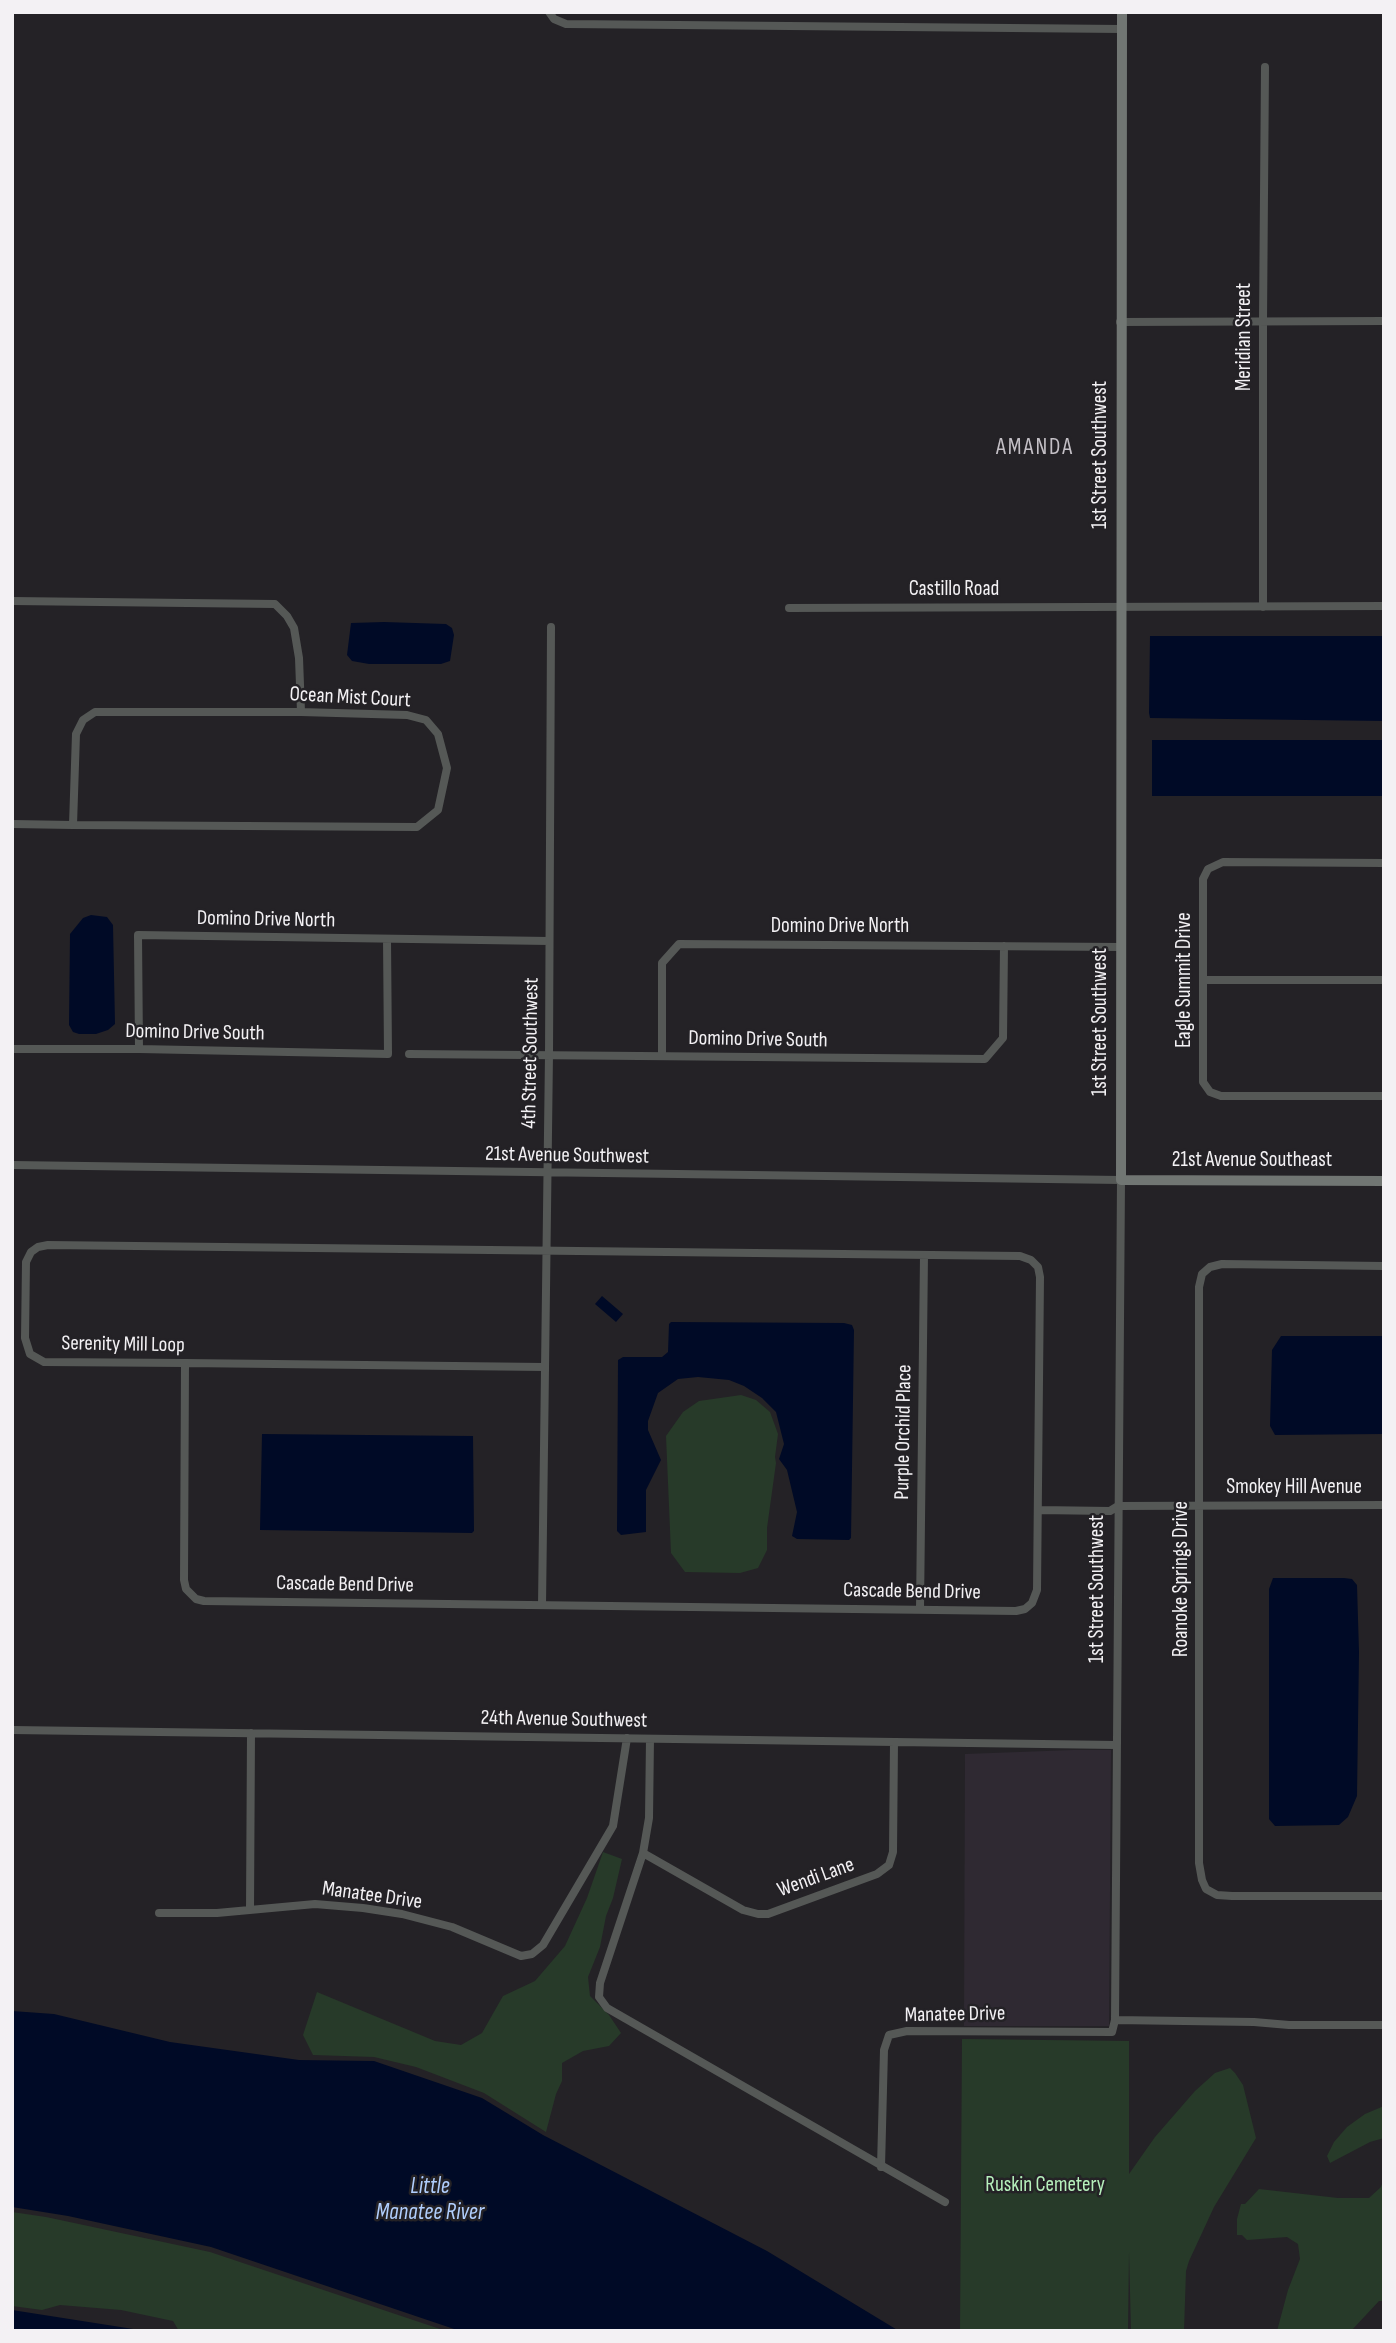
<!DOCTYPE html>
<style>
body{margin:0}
#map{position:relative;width:1396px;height:2343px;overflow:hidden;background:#242226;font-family:"Sofia Sans Condensed",sans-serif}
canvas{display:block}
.frame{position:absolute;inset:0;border:14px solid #f3f1f4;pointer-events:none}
</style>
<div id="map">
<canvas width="1396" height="2343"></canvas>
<div class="frame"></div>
</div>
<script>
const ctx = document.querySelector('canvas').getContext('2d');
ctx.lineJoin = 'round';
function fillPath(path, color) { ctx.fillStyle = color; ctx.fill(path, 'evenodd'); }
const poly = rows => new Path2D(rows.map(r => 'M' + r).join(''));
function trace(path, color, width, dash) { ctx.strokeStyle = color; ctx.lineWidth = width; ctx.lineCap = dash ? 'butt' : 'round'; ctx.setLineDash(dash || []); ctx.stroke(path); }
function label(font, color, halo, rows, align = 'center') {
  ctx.font = font + ' "Sofia Sans Condensed",sans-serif'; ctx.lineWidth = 5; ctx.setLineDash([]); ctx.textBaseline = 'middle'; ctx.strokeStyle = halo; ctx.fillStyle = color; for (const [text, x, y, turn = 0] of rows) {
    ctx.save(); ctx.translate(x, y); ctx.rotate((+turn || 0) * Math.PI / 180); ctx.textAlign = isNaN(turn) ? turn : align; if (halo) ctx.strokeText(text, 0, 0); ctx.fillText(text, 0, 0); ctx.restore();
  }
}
fillPath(poly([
 [1073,1750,1111,1750,1109,2026,964,2026,965,1754]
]), '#2f2932');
fillPath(poly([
 [741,1395,756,1400,770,1412,778,1434,775,1457,776,1463,767,1528,767,1550,758,1568,740,1573,685,1572,671,1553,666,1436,683,1412,699,1401],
 [603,1852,622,1859,613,1898,606,1916,600,1947,588,1977,590,1996,609,2015,621,2033,609,2046,583,2051,562,2063,562,2081,556,2094,546,2132,484,2093,416,2067,374,2057,313,2055,303,2035,317,1992,435,2041,461,2045,482,2033,503,1996,535,1981,565,1946,587,1898],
 [962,2039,1129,2041,1129,2174,1155,2137,1195,2091,1215,2073,1230,2068,1235,2073,1243,2085,1256,2138,1214,2207,1189,2261,1186,2271,1184,2331,1131,2331,1129,2252,1128,2331,960,2331],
 [1384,2106,1384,2138,1370,2142,1330,2163,1327,2156,1334,2142,1347,2127,1365,2114],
 [1384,2178,1384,2301,1379,2301,1351,2331,1277,2331,1288,2290,1300,2259,1298,2244,1287,2237,1247,2240,1242,2235,1237,2235,1237,2219,1241,2204,1245,2204,1259,2189,1338,2198,1369,2198,1381,2187],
 [12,2212,46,2217,210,2252,446,2331,179,2331,173,2321,121,2310,60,2305,42,2310,12,2306]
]), '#273a29');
fillPath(poly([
 [384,622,446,624,452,628,454,635,450,661,441,664,369,664,352,661,347,655,351,623],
 [1150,636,1384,636,1384,721,1150,718,1149,713],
 [1152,740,1384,740,1384,796,1152,796],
 [91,915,107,917,113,925,115,1024,108,1030,96,1034,79,1034,73,1032,69,1025,70,934,83,918],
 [602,1296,623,1314,616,1322,595,1304],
 [671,1322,844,1323,852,1325,854,1330,851,1538,849,1540,797,1539,792,1536,797,1512,787,1470,779,1459,784,1444,776,1412,762,1398,744,1386,729,1380,698,1377,678,1379,658,1393,648,1421,648,1430,661,1460,646,1490,646,1532,621,1535,617,1531,618,1360,623,1357,662,1357,668,1352,669,1324],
 [1281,1336,1384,1336,1384,1434,1275,1435,1270,1426,1272,1350],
 [262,1434,473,1436,474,1531,472,1533,260,1530],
 [1273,1578,1344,1578,1352,1579,1357,1585,1359,1652,1357,1796,1348,1817,1339,1825,1275,1826,1269,1819,1269,1589],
 [12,2011,54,2014,170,2042,299,2060,374,2061,482,2098,543,2135,767,2251,899,2331,460,2331,211,2247,68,2216,12,2207],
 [12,2310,146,2331,12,2331]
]), '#000a26');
trace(poly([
 [549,12,554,19,566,24,1122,29],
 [1120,322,1384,321],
 [12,601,275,604,287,616,294,628,299,658,301,712],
 [1263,607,1263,321,1265,67],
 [789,608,1384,606],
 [12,824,73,825,417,827,438,810,447,768,438,734,426,720,407,715,301,712,95,712,83,720,76,734,73,825],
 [1384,863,1223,862,1208,869,1203,879,1203,1082,1210,1092,1221,1096,1384,1096],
 [1203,980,1384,980],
 [12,1049,139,1049,388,1054,387,939],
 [139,1049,138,935,549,941],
 [409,1054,985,1059,1003,1038,1004,946],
 [662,1056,662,963,679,944,1121,947],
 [12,1165,1121,1180,1115,2020,1112,2032,907,2031,889,2035,884,2050,881,2167],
 [1384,1266,1222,1264,1210,1267,1202,1274,1199,1287,1199,1863,1202,1880,1206,1889,1217,1895,1232,1896,1384,1896],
 [185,1363,184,1580,186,1589,196,1599,204,1601,1016,1611,1025,1609,1032,1603,1037,1590,1040,1277,1038,1267,1031,1260,1020,1256,48,1245,38,1247,31,1252,26,1262,25,1338,30,1354,44,1362,185,1363,544,1367],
 [1038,1510,1110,1511,1118,1506,1384,1505],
 [542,1605,549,1054,551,627],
 [920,1609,924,1255],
 [12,1730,1116,1745],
 [650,1739,649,1818,643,1853,600,1983,599,1997,607,2008,945,2202],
 [643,1853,743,1910,758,1914,768,1914,877,1874,889,1865,893,1852,894,1742],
 [250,1910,251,1733],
 [159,1913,217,1913,315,1904,363,1908,402,1914,452,1927,521,1956,532,1954,543,1945,613,1826,627,1738],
 [1115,2020,1254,2022,1289,2025,1384,2025]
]), '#555856', 8);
trace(poly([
 [1122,12,1121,1180,1384,1181]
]), '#717673', 10);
label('21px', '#f3f1f4', '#242226', [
 ["Meridian Street",1245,337,-90],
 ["1st Street Southwest",1101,455,-90],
 ["Castillo Road",954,590],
 ["Ocean Mist Court",350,698,3],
 ["Domino Drive North",266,920,1],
 ["Domino Drive North",840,927],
 ["Eagle Summit Drive",1185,980,-90],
 ["1st Street Southwest",1101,1022,-90],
 ["Domino Drive South",195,1033,1],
 ["Domino Drive South",758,1040,1],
 ["4th Street Southwest",531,1053,-89],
 ["21st Avenue Southwest",567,1156,1],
 ["21st Avenue Southeast",1252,1161],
 ["Serenity Mill Loop",123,1345,1],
 ["Purple Orchid Place",904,1432,-89],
 ["Smokey Hill Avenue",1294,1488],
 ["Roanoke Springs Drive",1182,1579,-90],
 ["Cascade Bend Drive",345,1585,1],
 ["1st Street Southwest",1098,1589,-90],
 ["Cascade Bend Drive",912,1592,1],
 ["24th Avenue Southwest",564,1720,1],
 ["Wendi Lane",816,1878,-20],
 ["Manatee Drive",372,1896,8],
 ["Manatee Drive",955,2015,-1]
]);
label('21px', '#b6f0bc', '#242226', [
 ["Ruskin Cemetery",1045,2186]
]);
ctx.letterSpacing = '2px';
label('23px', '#c4c0c6', '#242226', [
 ["AMANDA",1035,448]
]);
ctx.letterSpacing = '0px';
label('italic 23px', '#b1cffe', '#242226', [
 ["Little",430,2187],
 ["Manatee River",430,2213]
]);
</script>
